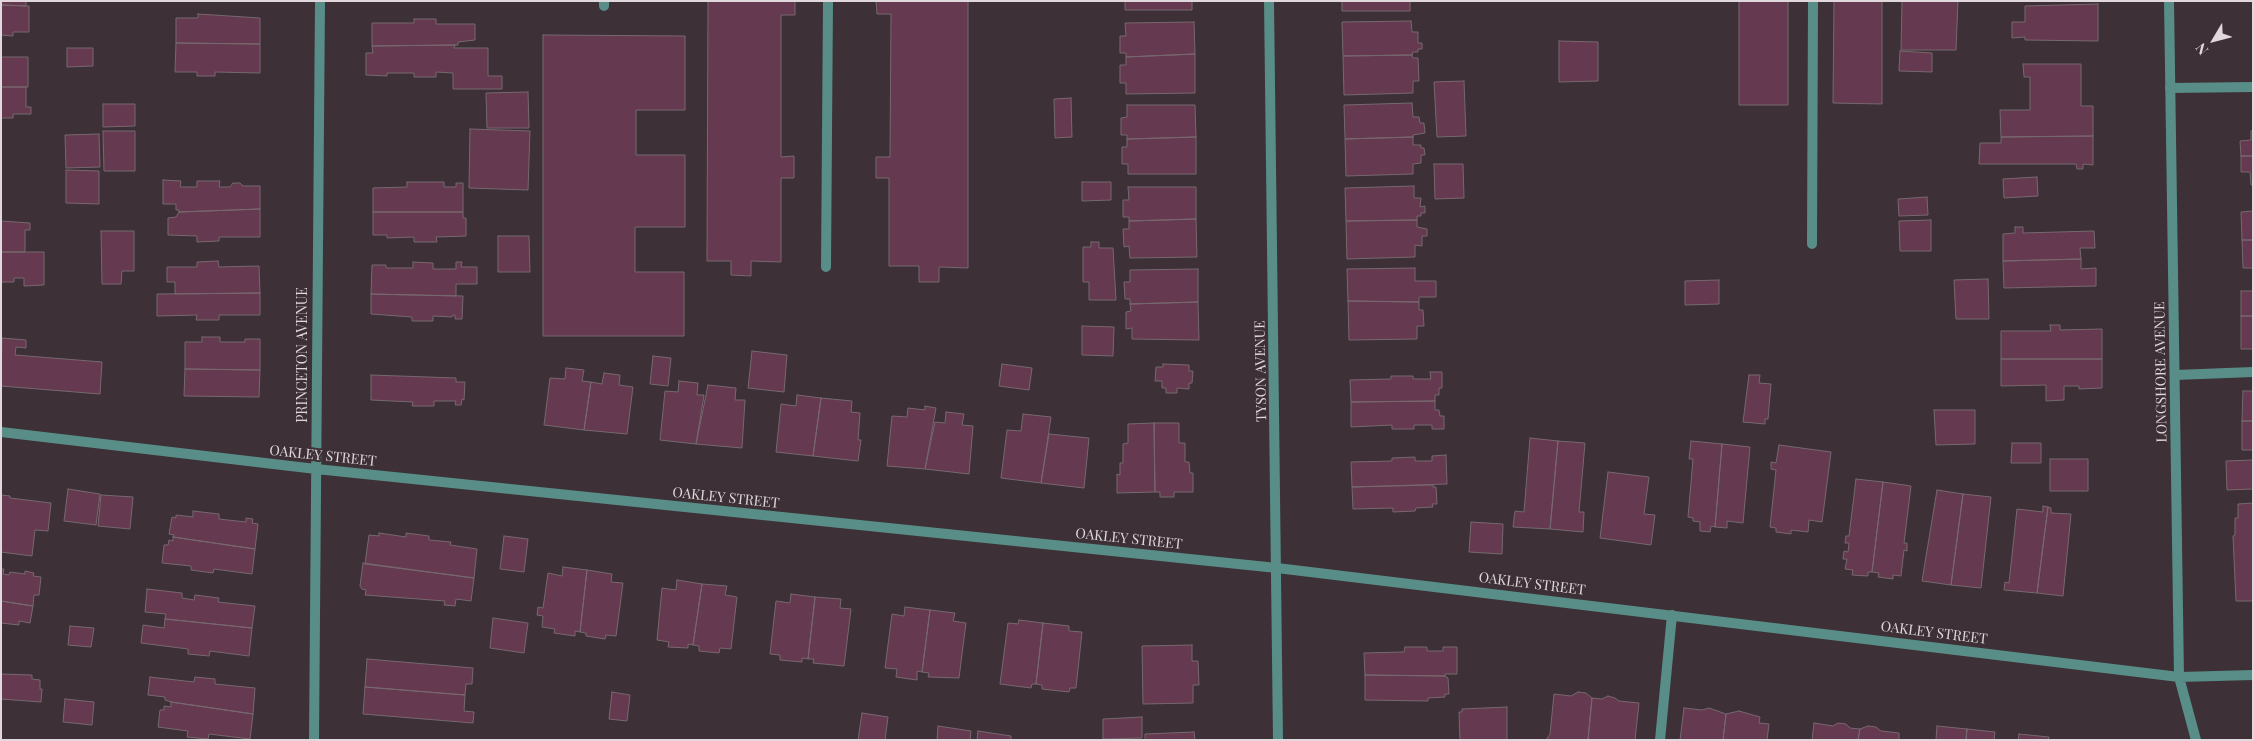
<!DOCTYPE html>
<style>
body{margin:0}
#map{position:relative;width:2254px;height:741px;overflow:hidden;background:#3d3036;font-family:"Playfair Display",serif}
canvas{display:block}
.frame{position:absolute;inset:0;border:2px solid #e0d8dc;pointer-events:none}
.north{position:absolute;left:2189px;top:15px;width:50px;height:50px;-webkit-text-stroke:4px #3d3036;paint-order:stroke;rotate:233deg;font-size:14px;font-weight:700;line-height:20px;text-align:center;color:#e0d8dc}
.north::after{content:'';display:block;margin:auto;width:18px;height:22px;background:#e0d8dc;clip-path:polygon(50% 0,100% 100%,50% 72%,0 100%)}
</style>
<div id="map">
<canvas width="2254" height="741"></canvas>
<div class="frame"></div>
<div class="north">N</div>
</div>
<script>
const ctx = document.querySelector('canvas').getContext('2d');
ctx.lineJoin = 'round';
function fillPath(path, color) { ctx.fillStyle = color; ctx.fill(path, 'evenodd'); }
const poly = rows => new Path2D(rows.map(r => 'M' + r).join(''));
function trace(path, color, width, dash) { ctx.strokeStyle = color; ctx.lineWidth = width; ctx.lineCap = dash ? 'butt' : 'round'; ctx.setLineDash(dash || []); ctx.stroke(path); }
function label(font, color, halo, rows, align = 'center') {
  ctx.font = font + ' "Playfair Display",serif'; ctx.lineWidth = 4; ctx.setLineDash([]); ctx.textBaseline = 'middle'; ctx.strokeStyle = halo; ctx.fillStyle = color; for (const [text, x, y, turn = 0] of rows) {
    ctx.save(); ctx.translate(x, y); ctx.rotate((+turn || 0) * Math.PI / 180); ctx.textAlign = isNaN(turn) ? turn : align; if (halo) ctx.strokeText(text, 0, 0); ctx.fillText(text, 0, 0); ctx.restore();
  }
}
const building = poly([
 [1,1,26,1,26,6,1,5,1,1],
 [708,1,795,1,795,15,781,15,781,157,794,156,794,178,781,178,781,262,751,261,751,276,731,275,731,261,707,261,708,1],
 [876,1,968,1,968,268,939,267,939,282,919,282,919,266,889,266,889,178,876,178,876,157,890,157,891,14,877,14,876,1],
 [1125,1,1192,1,1192,10,1125,10,1125,1],
 [1342,1,1410,1,1410,11,1342,11,1342,1],
 [1739,1,1788,1,1788,105,1739,105,1739,1],
 [1834,1,1882,1,1882,104,1833,103,1834,1],
 [1902,1,1958,1,1956,50,1901,50,1902,1],
 [2098,4,2098,41,2025,40,2025,37,2012,38,2012,22,2025,22,2025,6,2098,4],
 [1,5,29,6,29,32,13,32,13,36,1,35,1,5],
 [198,14,260,18,260,44,176,43,176,18,198,18,198,14],
 [414,19,436,19,436,24,475,24,475,40,458,42,458,45,455,45,372,46,372,23,414,23,414,19],
 [1411,21,1412,32,1418,32,1418,43,1422,43,1422,49,1418,49,1418,52,1413,52,1412,55,1343,56,1342,22,1411,21],
 [1194,22,1195,54,1126,57,1126,53,1120,53,1120,36,1126,36,1125,23,1194,22],
 [543,35,685,36,685,110,636,110,636,155,685,155,685,227,635,227,635,272,684,272,684,336,543,336,543,35],
 [1559,41,1598,42,1598,81,1559,82,1559,41],
 [176,43,260,44,260,73,215,72,215,76,197,76,197,72,175,72,176,43],
 [455,45,454,48,488,48,488,76,502,76,502,89,453,89,453,73,436,72,436,77,414,77,414,73,387,73,387,76,366,75,366,53,373,53,372,46,455,45],
 [67,48,93,48,93,66,67,67,67,48],
 [1900,51,1932,53,1932,72,1899,71,1900,51],
 [1195,54,1195,93,1126,94,1126,83,1120,83,1120,65,1126,65,1126,57,1195,54],
 [1412,55,1413,58,1418,58,1419,81,1413,81,1413,93,1344,95,1343,56,1412,55],
 [1,57,28,57,28,87,1,87,1,57],
 [2023,64,2081,64,2081,106,2093,106,2093,136,2001,137,2000,110,2030,110,2030,77,2024,77,2023,64],
 [1464,81,1466,136,1437,137,1434,82,1464,81],
 [1,87,26,87,26,107,31,107,31,114,13,114,13,118,1,118,1,87],
 [528,92,529,128,487,128,486,93,528,92],
 [1071,98,1072,137,1055,138,1054,99,1071,98],
 [1412,103,1413,117,1419,117,1420,123,1424,123,1425,133,1413,135,1413,137,1345,139,1344,105,1412,103],
 [103,104,135,104,135,126,103,127,103,104],
 [1127,105,1195,105,1196,137,1127,139,1127,135,1121,135,1121,118,1127,117,1127,105],
 [470,129,530,131,528,190,469,188,470,129],
 [103,131,135,131,135,171,104,171,103,131],
 [2251,131,2253,131,2253,156,2241,156,2240,141,2251,140,2251,131],
 [99,134,100,167,66,168,65,135,99,134],
 [2093,136,2093,165,2083,164,2083,169,2077,169,2076,164,1979,164,1980,143,2001,143,2001,137,2093,136],
 [1196,137,1196,174,1128,174,1128,164,1122,164,1122,147,1127,147,1127,139,1196,137],
 [1413,137,1413,145,1421,145,1421,148,1424,148,1425,155,1421,155,1421,163,1413,164,1413,174,1346,176,1345,139,1413,137],
 [2241,156,2253,156,2253,185,2251,185,2250,172,2241,172,2241,156],
 [1434,164,1463,164,1464,198,1435,199,1434,164],
 [66,170,99,171,99,204,66,203,66,170],
 [2037,177,2038,196,2004,198,2003,179,2037,177],
 [163,180,181,181,180,187,197,187,197,181,220,181,219,187,230,187,233,183,240,183,243,186,260,186,260,209,179,212,179,210,176,210,176,204,163,204,163,180],
 [407,182,444,182,444,187,456,187,456,183,463,183,463,212,373,212,373,188,407,187,407,182],
 [1082,182,1111,182,1111,200,1082,201,1082,182],
 [1414,186,1414,198,1421,198,1420,207,1425,206,1425,213,1421,213,1421,216,1417,216,1417,220,1346,221,1345,188,1414,186],
 [1128,187,1196,187,1196,219,1129,221,1129,217,1123,217,1123,200,1129,200,1128,187],
 [1927,197,1928,215,1899,216,1898,199,1927,197],
 [260,209,260,237,219,237,219,241,197,242,197,236,168,235,168,218,176,217,179,212,260,209],
 [2253,211,2253,240,2242,240,2241,212,2253,211],
 [373,212,463,212,463,218,466,218,466,236,436,237,437,242,414,242,414,237,387,238,387,235,373,235,373,212],
 [1196,219,1197,257,1130,258,1129,246,1124,247,1123,229,1129,229,1129,221,1196,219],
 [1417,220,1417,227,1427,229,1427,236,1422,236,1422,246,1415,245,1415,257,1347,259,1346,221,1417,220],
 [1931,220,1931,251,1900,251,1899,221,1931,220],
 [1,221,30,223,30,230,25,230,25,252,1,252,1,221],
 [2015,227,2023,227,2023,233,2094,231,2095,248,2080,248,2081,259,2003,261,2003,234,2015,233,2015,227],
 [101,231,134,231,134,271,122,271,121,284,102,284,101,231],
 [498,236,529,236,530,272,498,272,498,236],
 [2242,240,2253,240,2253,268,2243,268,2242,240],
 [1091,242,1099,242,1099,248,1113,248,1116,300,1089,300,1089,282,1083,282,1083,247,1091,247,1091,242],
 [1,252,44,252,44,285,24,286,24,278,14,278,14,282,1,282,1,252],
 [2081,259,2081,269,2096,268,2096,286,2004,288,2003,261,2081,259],
 [218,261,219,267,259,266,260,293,175,294,175,282,167,282,167,267,197,267,197,262,218,261],
 [413,262,433,263,433,269,456,269,456,262,462,262,461,267,477,267,477,284,456,284,456,296,371,294,372,265,386,265,386,268,413,268,413,262],
 [1415,268,1415,281,1436,281,1436,297,1419,297,1419,302,1348,301,1347,269,1415,268],
 [1198,269,1198,302,1130,304,1130,299,1125,299,1124,282,1130,282,1130,270,1198,269],
 [1988,279,1989,319,1956,319,1954,280,1988,279],
 [1719,280,1719,304,1685,305,1685,281,1719,280],
 [2241,291,2253,291,2253,316,2241,316,2241,291],
 [260,293,260,315,219,315,219,320,196,320,197,315,157,316,157,294,260,293],
 [371,294,463,296,462,319,455,319,455,315,453,315,452,317,433,316,433,321,412,321,412,317,371,314,371,294],
 [1348,301,1419,302,1419,310,1423,310,1424,326,1417,326,1417,339,1349,340,1348,301],
 [1198,302,1199,340,1132,339,1132,328,1126,329,1126,312,1131,311,1130,304,1198,302],
 [2241,316,2253,316,2253,349,2241,349,2241,316],
 [2050,325,2060,325,2060,330,2102,329,2102,359,2001,359,2001,331,2051,331,2050,325],
 [1082,326,1114,327,1113,356,1082,355,1082,326],
 [202,337,220,337,220,342,245,342,245,339,260,339,260,370,185,369,185,342,202,342,202,337],
 [2,338,26,340,26,348,16,347,15,355,102,362,100,394,1,386,2,338],
 [752,351,787,355,784,392,748,388,752,351],
 [653,356,671,358,668,386,650,384,653,356],
 [2001,359,2102,359,2102,388,2079,389,2079,386,2064,386,2064,400,2046,401,2046,385,2001,386,2001,359],
 [1002,364,1032,368,1029,390,999,386,1002,364],
 [1163,364,1189,365,1189,371,1193,371,1192,383,1189,383,1189,389,1177,388,1177,393,1166,393,1166,388,1162,388,1162,381,1155,381,1156,367,1163,367,1163,364],
 [566,368,584,370,582,381,591,382,584,430,544,425,550,378,565,379,566,368],
 [185,369,260,370,259,397,184,396,185,369],
 [1430,372,1442,372,1442,388,1439,388,1439,395,1435,395,1435,401,1351,402,1350,380,1391,379,1391,376,1413,376,1413,379,1431,379,1430,372],
 [604,373,620,375,619,385,633,387,627,434,584,430,591,382,602,384,604,373],
 [371,375,456,378,456,382,465,382,464,400,462,399,461,405,455,405,456,401,434,401,434,406,412,406,413,402,371,400,371,375],
 [1749,375,1760,375,1759,383,1771,384,1768,419,1765,419,1765,424,1743,422,1749,375],
 [679,381,698,383,697,395,704,395,696,444,660,440,665,391,678,392,679,381],
 [708,385,736,388,735,400,745,400,742,448,696,444,708,385],
 [2243,391,2253,391,2253,421,2242,421,2243,391],
 [797,395,821,398,813,456,776,452,781,404,796,406,797,395],
 [821,398,852,401,851,412,860,413,858,440,861,440,858,461,813,456,821,398],
 [1435,401,1435,410,1439,410,1440,416,1444,416,1444,429,1432,429,1432,425,1414,425,1414,429,1392,429,1392,425,1351,427,1351,402,1435,401],
 [925,406,936,408,925,469,887,466,892,416,907,417,908,408,925,410,925,406],
 [1934,410,1975,410,1975,444,1936,445,1934,410],
 [946,412,964,414,962,425,973,426,969,474,925,469,935,422,945,423,946,412],
 [1023,414,1051,417,1041,483,1001,478,1007,430,1021,431,1023,414],
 [2242,421,2253,421,2253,450,2242,450,2242,421],
 [1154,423,1155,492,1117,493,1117,474,1120,475,1120,463,1123,463,1123,444,1128,443,1128,424,1154,423],
 [1154,423,1179,423,1179,443,1185,443,1185,462,1189,462,1190,473,1193,473,1193,492,1174,492,1174,497,1160,497,1160,492,1155,492,1154,423],
 [1049,434,1089,438,1084,488,1041,483,1049,434],
 [1530,438,1558,441,1550,529,1513,527,1515,511,1524,512,1530,438],
 [1558,441,1585,443,1579,512,1584,512,1583,532,1550,529,1558,441],
 [1691,441,1722,444,1715,527,1711,526,1710,532,1700,531,1700,522,1693,521,1693,518,1688,517,1693,459,1689,459,1691,441],
 [2012,443,2041,443,2041,463,2011,463,2012,443],
 [1722,444,1750,447,1743,523,1727,521,1727,528,1715,527,1722,444],
 [1779,445,1831,452,1822,522,1809,520,1808,532,1791,530,1791,534,1776,532,1776,528,1770,527,1776,470,1771,469,1771,462,1776,463,1779,445],
 [1446,455,1447,484,1352,487,1351,462,1392,461,1392,458,1415,457,1415,461,1432,461,1432,456,1446,455],
 [2050,459,2088,459,2088,491,2050,491,2050,459],
 [2253,460,2253,489,2227,490,2226,461,2253,460],
 [1608,472,1649,477,1644,514,1655,515,1651,545,1600,538,1608,472],
 [1856,479,1883,482,1872,572,1868,572,1868,576,1852,575,1853,570,1845,569,1847,559,1843,559,1844,551,1848,552,1849,543,1845,543,1846,536,1849,536,1856,479],
 [1883,482,1911,486,1904,543,1907,543,1907,551,1904,550,1901,576,1893,575,1893,579,1878,577,1879,573,1872,572,1883,482],
 [1433,485,1433,487,1436,487,1437,504,1432,504,1433,507,1416,508,1415,511,1393,512,1393,508,1353,509,1352,487,1433,485],
 [68,489,100,494,96,525,64,521,68,489],
 [1937,490,1963,494,1951,585,1922,581,1937,490],
 [1963,494,1991,497,1981,588,1951,585,1963,494],
 [1,495,10,496,10,498,51,503,48,531,35,530,32,556,1,552,1,495],
 [101,495,133,497,130,529,98,526,101,495],
 [2253,503,2253,601,2236,601,2233,536,2235,535,2235,518,2238,518,2238,504,2253,503],
 [2043,506,2048,507,2037,593,2004,590,2005,582,2009,583,2017,509,2043,512,2043,506],
 [2048,507,2051,508,2051,513,2071,514,2063,596,2037,593,2048,507],
 [193,511,219,514,219,519,246,522,246,518,253,519,252,523,258,524,255,549,173,537,174,535,169,534,172,517,176,518,176,515,193,517,193,511],
 [1471,522,1503,524,1502,554,1469,552,1471,522],
 [379,533,406,537,406,533,429,536,429,540,451,542,450,545,477,549,474,578,365,564,369,535,379,536,379,533],
 [504,536,528,539,524,572,500,569,504,536],
 [173,537,255,549,252,574,214,569,213,573,191,570,191,566,162,563,164,545,168,545,169,540,173,541,173,537],
 [363,563,474,578,471,601,456,599,455,606,444,605,445,601,365,595,366,590,362,589,360,586,363,563],
 [563,567,587,570,580,632,575,631,575,636,554,633,555,629,542,627,543,616,537,615,538,607,543,608,548,573,562,576,563,567],
 [1,569,4,569,3,574,9,575,10,572,25,574,25,571,34,573,33,576,41,577,39,595,34,595,33,606,1,601,1,569],
 [587,570,612,574,611,582,623,583,616,636,606,635,605,639,586,636,586,633,580,632,587,570],
 [677,580,702,584,693,645,688,644,688,648,668,647,669,642,657,640,662,588,676,590,677,580],
 [702,584,727,586,725,595,737,597,731,649,720,648,719,653,699,651,699,646,693,645,702,584],
 [147,589,182,593,182,598,194,600,195,595,219,598,218,602,255,606,252,628,165,619,166,614,145,612,147,589],
 [791,594,815,597,808,659,802,658,802,662,780,660,780,655,770,654,776,601,790,603,791,594],
 [815,597,841,599,840,608,851,609,844,666,813,663,814,659,808,659,815,597],
 [1,601,33,606,30,623,19,621,19,625,1,623,1,601],
 [905,607,930,610,922,672,917,671,917,680,896,677,897,669,885,668,892,614,904,616,905,607],
 [930,610,955,613,953,621,966,623,959,678,928,677,929,673,922,672,930,610],
 [493,618,528,623,524,653,490,648,493,618],
 [165,619,252,628,249,656,210,651,209,656,188,654,188,649,141,643,143,625,164,628,165,619],
 [1019,620,1043,623,1036,684,1032,684,1031,688,1000,684,1008,623,1018,624,1019,620],
 [1043,623,1069,626,1069,631,1082,632,1076,688,1070,688,1069,692,1042,689,1042,685,1036,684,1043,623],
 [70,626,94,628,91,647,68,645,70,626],
 [1192,645,1192,661,1198,661,1199,685,1193,685,1193,703,1143,704,1142,646,1192,645],
 [1405,647,1427,647,1427,651,1443,651,1443,647,1457,647,1457,674,1445,674,1445,676,1365,675,1364,653,1404,652,1405,647],
 [367,659,473,668,472,684,466,684,465,695,365,687,367,659],
 [1,668,1,674,32,675,32,679,40,680,40,689,42,689,41,702,1,699,1,668],
 [1365,675,1445,676,1448,678,1449,694,1445,694,1445,697,1428,698,1428,701,1365,700,1365,675],
 [150,677,194,682,195,677,215,679,215,684,255,688,253,714,171,702,165,700,165,697,148,695,150,677],
 [365,687,465,695,464,711,474,712,473,723,363,714,365,687],
 [612,692,630,695,627,721,609,719,612,692],
 [1578,692,1586,693,1592,698,1588,740,1546,740,1550,734,1554,694,1571,696,1578,692],
 [1608,696,1615,698,1619,701,1639,703,1635,740,1588,740,1592,698,1602,699,1608,696],
 [65,699,94,702,92,725,63,722,65,699],
 [171,702,253,714,250,739,209,734,208,739,187,737,188,731,158,727,160,710,164,710,164,706,171,707,171,702],
 [1507,707,1507,740,1460,740,1459,712,1462,712,1462,709,1507,707],
 [1684,708,1702,710,1709,708,1726,714,1723,740,1680,740,1684,708],
 [1739,711,1760,717,1759,723,1769,724,1767,740,1723,740,1726,714,1739,711],
 [862,713,888,717,885,740,858,740,862,713],
 [1142,717,1142,738,1103,739,1103,719,1142,717],
 [1814,723,1833,726,1838,723,1846,724,1850,728,1860,729,1858,740,1812,740,1814,723],
 [938,726,971,731,970,740,937,740,938,726],
 [1868,726,1876,727,1881,731,1899,733,1899,740,1858,740,1860,729,1868,726],
 [1937,726,1967,729,1966,740,1936,740,1937,726],
 [1967,729,1995,732,1994,740,1966,740,1967,729],
 [978,731,1011,736,1011,740,977,740,978,731],
 [1194,732,1195,740,1145,740,1145,734,1194,732],
 [2019,734,2049,737,2048,740,2018,740,2019,734]
]);
fillPath(building, '#65394f');
trace(building, '#77686f', 1);
trace(poly([
 [604,6,604,1],
 [2170,88,2253,87],
 [1812,244,1813,1],
 [826,267,828,1],
 [2175,375,2253,372],
 [1660,740,1672,615]
]), '#588e87', 10);
trace(poly([
 [2169,1,2179,677,2196,740],
 [1,432,316,469,1277,568,2179,677,2253,675],
 [314,740,320,1]
]), '#588e87', 10);
trace(poly([
 [1269,1,1278,740]
]), '#588e87', 10);
label('14px', '#e0d8dc', '#3d3036', [
 ["PRINCETON AVENUE",303,355,-90],
 ["TYSON AVENUE",1261,371,-91],
 ["LONGSHORE AVENUE",2161,372,-91],
 ["OAKLEY STREET",323,456,6],
 ["OAKLEY STREET",726,498,6],
 ["OAKLEY STREET",1129,539,6],
 ["OAKLEY STREET",1532,584,7],
 ["OAKLEY STREET",1934,633,7]
]);
</script>
